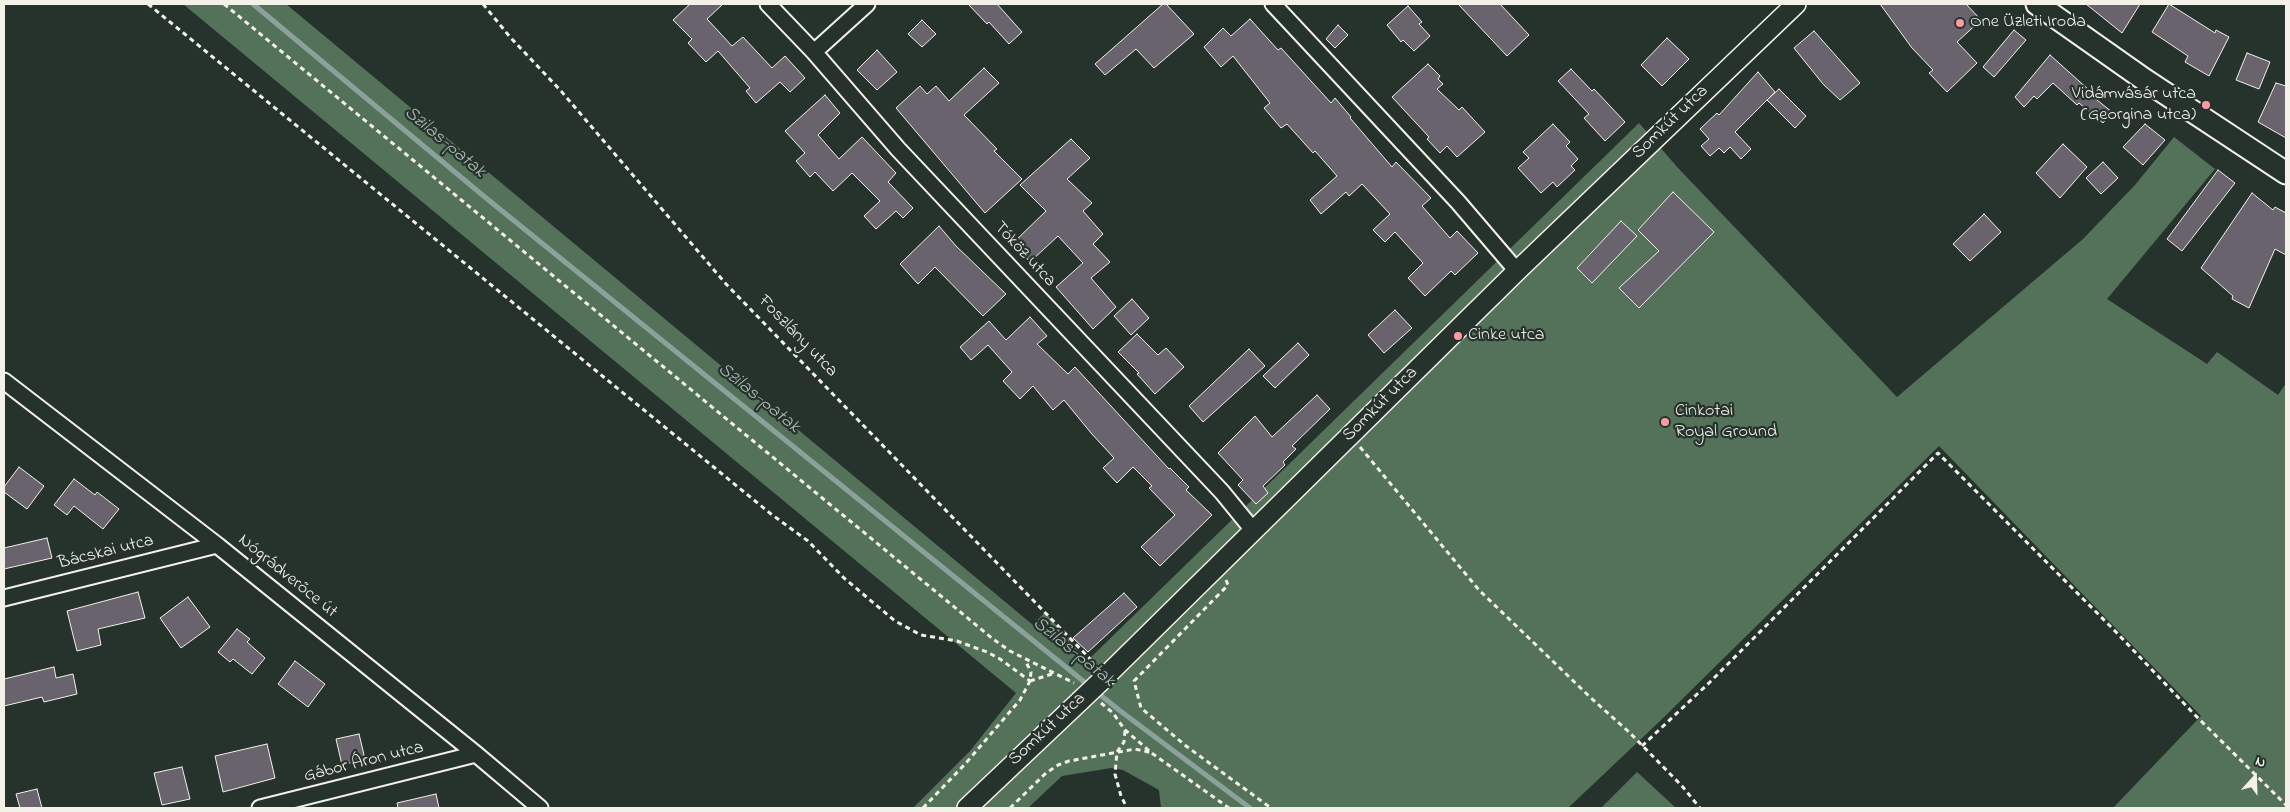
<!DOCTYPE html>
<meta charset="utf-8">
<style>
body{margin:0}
#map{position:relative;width:2290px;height:812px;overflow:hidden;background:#26332d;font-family:"Indie Flower",sans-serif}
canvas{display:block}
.frame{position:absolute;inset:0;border:5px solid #f4f1e8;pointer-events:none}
.north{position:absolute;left:2230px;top:752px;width:50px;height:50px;-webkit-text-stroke:4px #26332d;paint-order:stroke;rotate:20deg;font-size:14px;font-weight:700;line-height:20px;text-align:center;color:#f4f1e8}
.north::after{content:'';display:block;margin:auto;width:18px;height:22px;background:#f4f1e8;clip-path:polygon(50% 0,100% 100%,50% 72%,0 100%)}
</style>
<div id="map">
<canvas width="2290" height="812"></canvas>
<div class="frame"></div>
<div class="north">N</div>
</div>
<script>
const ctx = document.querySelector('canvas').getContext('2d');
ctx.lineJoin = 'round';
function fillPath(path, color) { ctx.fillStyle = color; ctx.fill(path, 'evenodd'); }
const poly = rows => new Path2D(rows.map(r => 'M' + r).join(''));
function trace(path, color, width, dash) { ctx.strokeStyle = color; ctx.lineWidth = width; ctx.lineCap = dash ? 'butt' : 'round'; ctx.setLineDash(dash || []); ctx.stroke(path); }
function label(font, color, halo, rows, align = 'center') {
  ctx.font = font + ' "Indie Flower",sans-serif'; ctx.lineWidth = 4.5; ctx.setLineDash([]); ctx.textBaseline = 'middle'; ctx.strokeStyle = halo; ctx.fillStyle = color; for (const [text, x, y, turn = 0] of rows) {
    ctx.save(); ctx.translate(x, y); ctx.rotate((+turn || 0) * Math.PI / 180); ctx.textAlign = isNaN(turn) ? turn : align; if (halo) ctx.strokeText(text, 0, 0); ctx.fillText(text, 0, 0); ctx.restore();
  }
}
fillPath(poly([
 [183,4,286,4,1033,625,1045,612,1087,661,1639,123,1678,168,1897,397,2083,239,2135,185,2174,137,2215,169,2107,299,2207,364,2217,352,2278,395,2286,383,2286,808,2113,808,2201,716,1939,446,1659,722,1568,808,1161,808,1159,790,1123,770,1111,768,1062,776,1028,808,913,808,970,751,1016,693],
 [1637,772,1676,808,1601,808]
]), '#54725a');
trace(poly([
 [253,4,486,198,1119,710,1250,808]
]), '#8ca19c', 5);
const building = poly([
 [690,4,723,4,707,19,732,46,743,37,772,68,785,56,805,78,790,92,780,82,756,103,746,91,750,88,718,51,706,62,688,43,692,39,673,20,690,4],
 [968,4,997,4,1022,32,1009,44,989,22,987,24,968,4],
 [1163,4,1166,4,1194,34,1154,68,1136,49,1105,75,1095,64,1163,4],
 [1458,4,1500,4,1529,35,1507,56,1458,4],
 [1880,4,1966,4,1981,20,1957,42,1977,63,1947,92,1929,73,1933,70,1912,48,1880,4],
 [2086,4,2140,4,2122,33,2086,4],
 [2169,4,2215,33,2216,30,2229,37,2209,76,2185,62,2188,56,2152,32,2169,4],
 [1408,6,1422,22,1419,24,1430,36,1414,51,1403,40,1401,42,1387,25,1408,6],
 [1250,19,1278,50,1281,48,1331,103,1335,98,1351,117,1350,118,1392,167,1396,162,1431,198,1422,206,1450,238,1457,231,1478,253,1455,275,1451,271,1425,296,1408,278,1423,263,1395,232,1385,242,1373,230,1390,214,1362,184,1349,196,1346,192,1321,214,1310,200,1337,176,1315,151,1313,153,1287,124,1281,128,1264,108,1270,103,1233,56,1221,67,1204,47,1223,28,1231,36,1250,19],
 [922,20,936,34,922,47,908,34,922,20],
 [1338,25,1348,35,1335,48,1326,39,1338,25],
 [2014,30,2026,40,1994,77,1983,67,2014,30],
 [1814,31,1860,83,1840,100,1823,84,1794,48,1814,31],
 [1667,38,1689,59,1662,86,1641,65,1667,38],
 [877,50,897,72,877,90,857,70,877,50],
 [2247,53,2270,62,2259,89,2236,80,2247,53],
 [2050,55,2089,90,2087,92,2112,112,2103,123,2079,103,2077,105,2053,83,2037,99,2034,96,2024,107,2015,97,2050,55],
 [1428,64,1440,76,1438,79,1443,84,1437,89,1459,110,1462,107,1485,132,1457,157,1447,146,1440,153,1427,139,1429,137,1392,97,1428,64],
 [984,68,999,83,964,115,997,149,994,151,1022,179,985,213,896,108,920,86,927,94,936,86,949,101,984,68],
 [1571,69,1592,91,1594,89,1625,122,1605,141,1584,118,1589,114,1558,81,1571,69],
 [1758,72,1775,92,1735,132,1751,149,1741,159,1730,147,1724,153,1719,148,1710,156,1701,146,1709,139,1700,129,1717,113,1719,115,1758,72],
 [2276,83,2286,86,2286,138,2258,122,2276,83],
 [1779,89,1806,116,1795,128,1767,100,1779,89],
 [825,95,840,113,818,135,839,159,862,137,896,173,888,182,913,208,903,218,896,211,876,229,864,216,880,201,852,173,833,191,815,172,810,177,796,161,805,153,785,131,825,95],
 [1553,124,1570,142,1566,146,1578,159,1571,166,1575,170,1557,187,1553,182,1541,193,1518,168,1529,158,1523,152,1553,124],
 [2145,124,2165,140,2143,165,2123,147,2145,124],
 [1071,139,1090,158,1067,179,1092,203,1083,211,1103,234,1093,244,1110,262,1091,278,1116,307,1093,329,1056,287,1083,263,1058,236,1030,262,1013,243,1046,211,1020,185,1071,139],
 [2063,144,2087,167,2060,198,2036,173,2063,144],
 [2103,162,2118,178,2101,194,2086,178,2103,162],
 [2218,170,2235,183,2182,251,2167,239,2218,170],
 [1673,192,1714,232,1639,308,1619,288,1659,251,1638,230,1673,192],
 [2252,193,2273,210,2275,207,2286,213,2286,255,2275,249,2249,308,2232,299,2233,296,2201,268,2252,193],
 [1984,214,2001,232,1970,261,1953,244,1984,214],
 [1621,221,1637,236,1592,283,1577,268,1621,221],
 [939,226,956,246,1006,294,983,316,935,267,918,284,900,264,939,226],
 [1132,299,1149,318,1131,335,1114,316,1132,299],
 [1395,310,1412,328,1384,353,1368,335,1395,310],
 [1030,317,1047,336,1037,344,1068,374,1075,367,1169,469,1170,468,1189,487,1186,490,1212,515,1160,566,1141,547,1175,515,1149,488,1152,486,1133,467,1117,483,1103,468,1114,458,1091,433,1064,400,1053,410,1033,386,1020,399,1003,381,1012,372,988,345,971,360,960,347,989,321,1006,340,1030,317],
 [1137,334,1158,355,1166,348,1184,367,1155,394,1137,374,1139,373,1118,352,1137,334],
 [1298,343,1309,355,1275,388,1263,376,1298,343],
 [1249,349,1265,366,1203,422,1189,406,1249,349],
 [1317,395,1330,409,1292,446,1296,449,1283,462,1285,465,1263,486,1268,493,1256,504,1238,485,1243,480,1218,453,1255,416,1272,437,1317,395],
 [19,467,44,486,27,509,4,492,4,487,19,467],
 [74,479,95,495,97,492,119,509,103,529,74,506,67,515,54,505,74,479],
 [47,538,52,558,4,569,4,548,47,538],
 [138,592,145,618,98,629,101,645,77,651,67,611,138,592],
 [1124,593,1137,607,1088,652,1073,638,1124,593],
 [188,597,210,627,181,648,160,618,188,597],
 [237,629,250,639,247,642,265,658,252,674,233,659,230,662,218,652,237,629],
 [295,661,325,684,308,707,278,684,295,661],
 [54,667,56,678,73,674,77,694,44,702,42,697,4,706,4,679,54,667],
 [359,734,365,759,342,765,336,739,359,734],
 [267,744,275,778,223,792,215,756,267,744],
 [182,767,190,799,162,805,154,773,182,767],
 [37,789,42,808,20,808,16,794,37,789],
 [436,794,439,808,398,808,397,803,436,794]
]);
fillPath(building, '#68636d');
trace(building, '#f4f1e8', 1);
const minor = poly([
 [768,4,814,52,898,149,1222,492,1253,530],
 [1273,4,1458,202,1517,271],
 [814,52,867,4],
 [4,381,217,545,476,754,540,808],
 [4,598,217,545],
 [260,808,476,754]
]);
const tertiary = poly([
 [1100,682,1517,271,1796,4],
 [967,808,1080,701]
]);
const secondary = poly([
 [2037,4,2145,80,2286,173]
]);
trace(minor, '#f4f1e8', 19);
trace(tertiary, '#f4f1e8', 22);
trace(secondary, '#f4f1e8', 25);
trace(poly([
 [148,4,771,514,808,541,844,578,895,621,921,635,957,641,987,652,1000,659,1030,681],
 [224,4,993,639,1010,651,1074,683],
 [483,4,510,37,561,91,726,284,1096,665],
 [1360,447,1479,590,1591,698,1629,732,1682,786,1700,808],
 [1226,580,1228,585,1134,681,1141,708,1186,746,1271,808],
 [1030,681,1055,673],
 [1101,703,1113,713,1125,730,1153,754,1229,808],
 [1125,731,1124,742,1117,752,1115,774,1121,796,1127,808],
 [1642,746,1710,682,1938,453,2116,632,2194,714,2286,805],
 [923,808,966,763,1020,700,1030,681,1031,672,1025,660],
 [1010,808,1046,773,1058,765,1069,761,1135,749,1153,753]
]), '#f4f1e8', 3, [5, 4]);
trace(minor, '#26332d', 15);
trace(tertiary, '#26332d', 19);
trace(secondary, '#26332d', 21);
const tertiaryBridge = poly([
 [1080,701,1100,682]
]);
trace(tertiaryBridge, '#f4f1e8', 22, []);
trace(tertiaryBridge, '#26332d', 19);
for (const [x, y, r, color] of [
 [1960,23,5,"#ff9aa2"],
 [2206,105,5,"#ff9aa2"],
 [1458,336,5,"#ff9aa2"],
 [1665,422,5,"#ff9aa2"]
]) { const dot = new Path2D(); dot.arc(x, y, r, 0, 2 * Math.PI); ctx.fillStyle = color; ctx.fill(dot); trace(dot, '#26332d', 2); }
label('18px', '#f4f1e8', '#26332d', [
 ["One Üzleti Iroda",1970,23],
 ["Vidámvásár utca",2196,95,"right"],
 ["(Georgina utca)",2196,116,"right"],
 ["Cinke utca",1468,336],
 ["Cinkotai",1675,412],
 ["Royal Ground",1675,433]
], 'left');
label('18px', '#f4f1e8', '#26332d', [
 ["Somkút utca",1671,123,-44],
 ["Tóköz utca",1024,255,47],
 ["Foszlány utca",797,337,46],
 ["Somkút utca",1381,405,-45],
 ["Bácskai utca",106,553,-14],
 ["Nógrádverőce út",287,577,39],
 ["Somkút utca",1048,730,-43],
 ["Gábor Áron utca",364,763,-14]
]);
label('italic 19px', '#aebbb5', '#26332d', [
 ["Szilas-patak",444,143,40],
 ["Szilas-patak",758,399,39],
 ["Szilas-patak",1073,653,39]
]);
</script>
